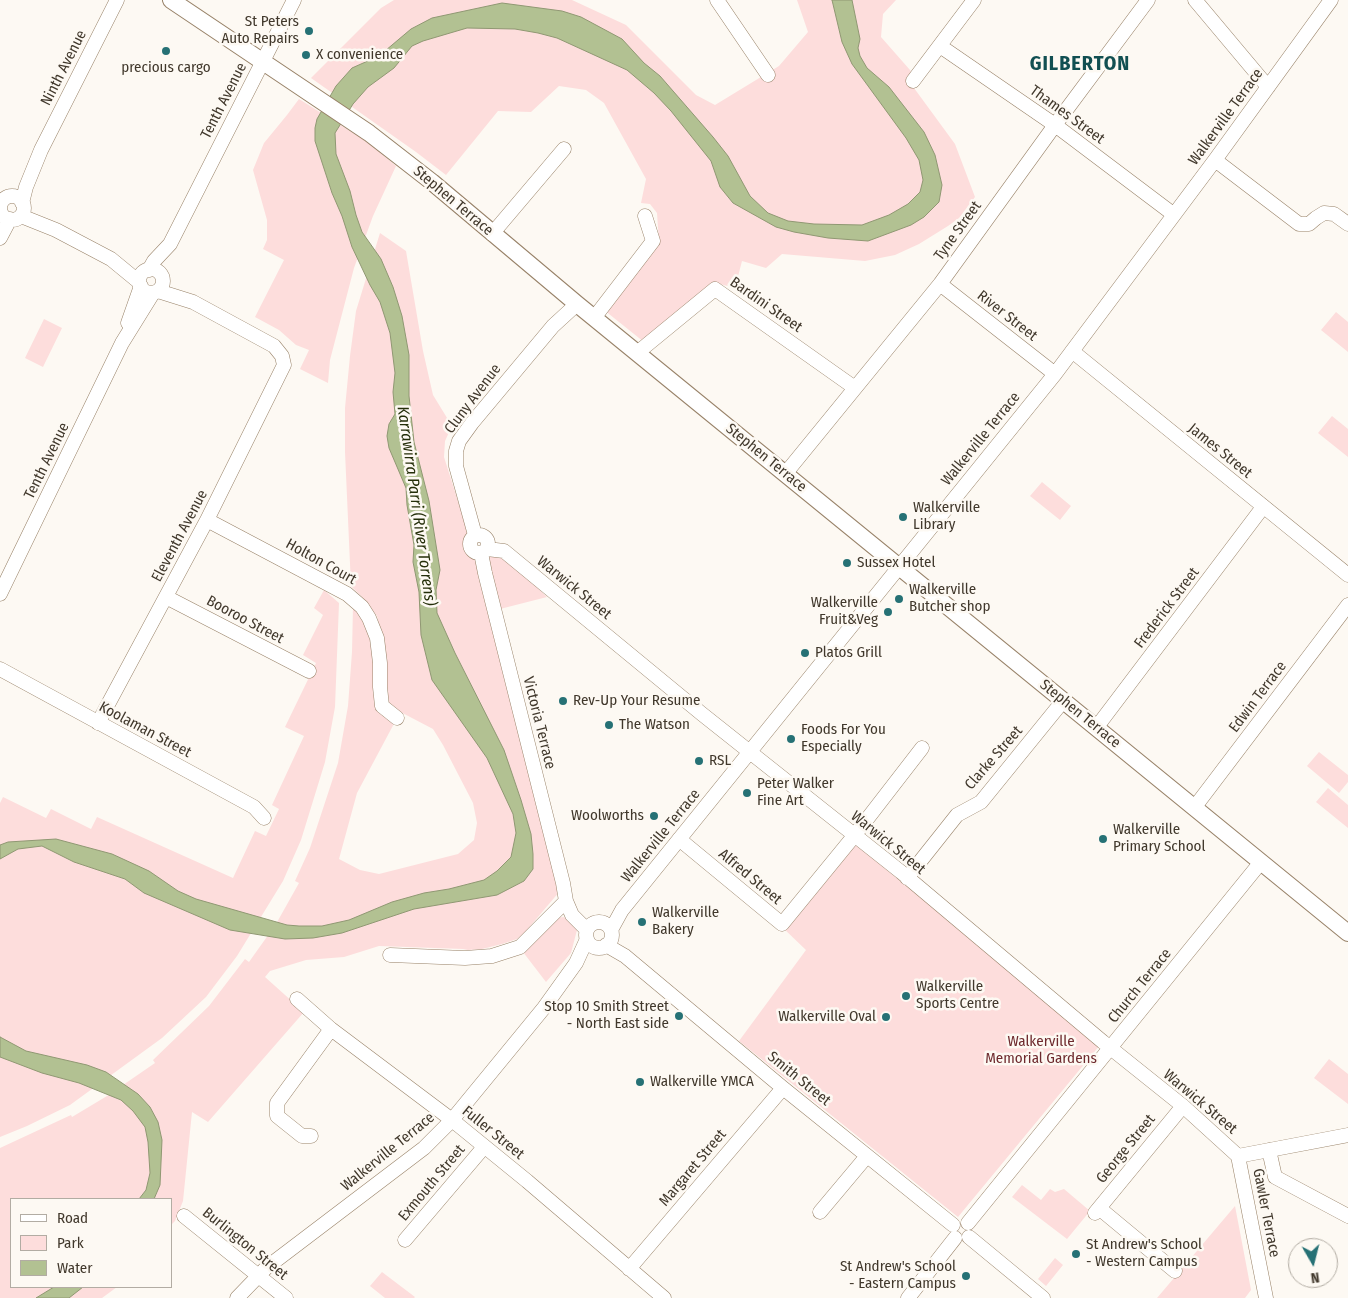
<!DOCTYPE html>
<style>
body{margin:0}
#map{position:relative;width:1348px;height:1298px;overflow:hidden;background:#fdf9f3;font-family:"Fira Sans Condensed",sans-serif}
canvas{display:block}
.legend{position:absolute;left:10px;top:1198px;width:162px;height:90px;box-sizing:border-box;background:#fdf9f3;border:1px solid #b2aca3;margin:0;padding:6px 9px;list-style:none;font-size:15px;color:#41382c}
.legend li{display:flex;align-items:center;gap:10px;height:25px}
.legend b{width:25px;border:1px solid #b2aca3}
.north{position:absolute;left:1288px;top:1238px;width:50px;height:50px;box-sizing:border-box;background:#fdf9f3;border:1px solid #b2aca3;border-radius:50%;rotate:172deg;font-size:14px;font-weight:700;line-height:20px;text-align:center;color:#41382c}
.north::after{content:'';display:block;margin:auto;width:18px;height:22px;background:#267175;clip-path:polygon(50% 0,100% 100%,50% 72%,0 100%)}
</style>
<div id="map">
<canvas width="1348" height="1298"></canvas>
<ul class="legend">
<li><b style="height:6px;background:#fff"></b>Road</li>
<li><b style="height:14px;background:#fddddc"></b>Park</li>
<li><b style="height:14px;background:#b2c192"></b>Water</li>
</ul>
<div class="north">N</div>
</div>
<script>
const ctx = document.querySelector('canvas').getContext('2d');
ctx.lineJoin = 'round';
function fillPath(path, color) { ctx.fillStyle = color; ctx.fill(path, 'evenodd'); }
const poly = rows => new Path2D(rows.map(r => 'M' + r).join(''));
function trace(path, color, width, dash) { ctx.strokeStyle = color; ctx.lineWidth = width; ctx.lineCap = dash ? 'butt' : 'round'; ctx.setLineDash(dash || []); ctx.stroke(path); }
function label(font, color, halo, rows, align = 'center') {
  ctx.font = font + ' "Fira Sans Condensed",sans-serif'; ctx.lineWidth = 5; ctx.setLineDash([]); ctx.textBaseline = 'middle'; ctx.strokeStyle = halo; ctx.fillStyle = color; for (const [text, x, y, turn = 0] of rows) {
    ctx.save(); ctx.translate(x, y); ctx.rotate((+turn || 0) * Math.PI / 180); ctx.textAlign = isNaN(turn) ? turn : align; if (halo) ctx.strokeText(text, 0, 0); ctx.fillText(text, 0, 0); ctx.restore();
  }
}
fillPath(poly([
 [394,0,572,0,626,25,696,95,715,105,779,66,808,32,797,0,896,0,883,14,881,37,910,70,918,85,914,88,955,144,975,197,959,218,948,226,919,244,895,255,865,261,782,254,766,268,742,261,735,288,716,283,644,342,604,310,659,242,657,213,650,204,641,203,646,179,604,103,586,90,559,86,531,112,498,111,446,175,416,152,311,78,381,8],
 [299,99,369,143,396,166,373,216,354,268,330,360,328,383,300,369,309,350,296,345,279,330,255,317,284,260,263,249,267,240,267,220,253,170,264,143,287,115],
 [380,233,406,251,423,351,433,395,452,426,445,441,444,457,469,536,468,550,477,558,504,678,520,735,560,891,526,931,517,939,502,944,482,949,468,950,463,949,379,946,344,957,306,960,270,971,265,977,304,1012,208,1122,192,1112,183,1201,175,1221,171,1225,171,1199,11,1199,11,1287,117,1287,102,1298,0,1298,0,1148,71,1115,72,1117,107,1096,155,1063,153,1060,209,1006,245,959,249,962,276,924,299,883,295,881,310,848,338,763,348,706,352,652,353,606,364,622,373,649,374,699,382,711,397,718,357,793,339,859,360,870,379,874,458,854,474,840,477,823,473,803,443,745,433,729,391,707,386,698,382,639,377,616,363,598,351,586,345,452,345,408,350,356,356,311],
 [1336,312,1348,322,1348,352,1321,330],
 [44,319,62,328,43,367,25,358],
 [1332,416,1348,429,1348,457,1318,433],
 [1042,482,1071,506,1060,520,1030,496],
 [496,554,511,562,547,597,500,609,487,558],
 [324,590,339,603,335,707,325,762,301,840,283,881,237,956,206,997,162,1038,70,1105,27,1126,0,1137,0,803,3,797,46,818,51,809,91,829,97,817,233,878,255,831,266,836,279,809,272,805,304,736,285,727,316,663,303,655,323,615,314,608],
 [1319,752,1348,775,1348,782,1339,793,1307,766],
 [1328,788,1348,805,1348,828,1316,802],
 [853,842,1100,1045,958,1217,739,1041,806,950,782,927],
 [564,917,577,930,571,953,546,982,523,952,555,918],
 [1329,1059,1348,1074,1348,1104,1314,1078],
 [1022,1185,1041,1200,1050,1189,1055,1192,1064,1189,1090,1211,1067,1239,1012,1197],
 [1235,1206,1251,1290,1245,1298,1157,1298],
 [1055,1258,1063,1265,1046,1286,1038,1279],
 [382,1272,415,1297,414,1298,385,1298,370,1286]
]), '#fddddc');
const water = poly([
 [832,0,852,0,860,39,858,48,860,56,867,68,889,87,924,132,935,155,942,185,939,202,924,217,911,225,868,241,828,238,794,232,776,227,733,203,720,187,711,161,671,111,654,93,627,70,557,38,538,33,515,29,467,28,423,41,412,46,394,68,368,87,353,104,335,133,336,154,350,191,356,215,362,232,381,259,393,287,402,316,409,355,409,396,414,442,429,501,440,570,436,590,437,613,455,653,504,750,521,800,531,834,533,854,533,869,524,881,497,895,414,909,342,933,313,938,285,939,230,930,144,893,125,879,74,862,42,846,18,849,0,859,0,845,8,842,56,839,112,854,149,871,178,891,196,899,287,925,299,926,322,926,349,920,392,902,424,893,449,889,484,880,497,871,511,857,516,833,513,814,487,758,432,680,421,635,419,592,413,562,414,545,407,505,406,488,389,448,387,436,389,424,395,414,393,392,395,373,390,333,380,302,370,285,352,247,342,216,332,193,315,141,315,128,317,119,336,86,352,68,379,56,411,29,432,18,502,3,562,11,581,17,622,39,644,63,660,76,713,137,728,156,750,196,768,213,788,221,814,224,862,225,889,215,908,204,920,192,923,180,919,160,906,138,852,64,842,42,832,0],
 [0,1037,26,1051,87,1065,106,1072,138,1094,150,1107,158,1122,162,1140,160,1185,154,1199,139,1199,146,1190,150,1173,148,1142,145,1127,133,1111,121,1100,79,1083,42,1073,0,1057,0,1037],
 [54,1287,83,1287,69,1298,36,1298,54,1287]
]);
fillPath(water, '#b2c192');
trace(water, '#909873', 1);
const minor = poly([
 [717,0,768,75],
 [1195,0,1268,87],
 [940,46,1055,125,1173,214],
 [913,81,974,0],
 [1215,160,1299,224,1309,224,1316,218,1324,213,1334,214,1348,224],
 '0 208a12 12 0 1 1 24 0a12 12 0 1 1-24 0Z',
 [22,203,26,187,41,150,117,0],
 [21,216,56,230,111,259,139,282],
 [492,234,564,149],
 [0,238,10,219],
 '139 281a12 12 0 1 1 24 0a12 12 0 1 1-24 0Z',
 [149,270,154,261,170,244,294,0],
 [940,284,1055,374],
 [594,318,653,241,645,216],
 [128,323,141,286],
 [1072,351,1348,575],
 [637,353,715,289,855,388],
 [785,474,940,284,1055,125,1148,0],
 [207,520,347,594,362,607,369,618,377,638,380,663,380,687,382,706,397,718],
 '470 544a9 9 0 1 1 18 0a9 9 0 1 1-18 0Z',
 [475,535,456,466,456,451,459,441,472,423,553,326,577,304],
 [487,549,504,551,702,714,901,872,1103,1042,1183,1106,1238,1156],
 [481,553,485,573,563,883,566,901,572,915,587,930],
 [0,594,122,343,153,293],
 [166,597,309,671],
 [0,669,254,807,264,818],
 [98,723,207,520,284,365,282,356,274,346,193,302,158,291],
 [1096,728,1263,507],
 [1194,808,1348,605],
 [679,839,782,924,854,836,922,748],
 [907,878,957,815,981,802,1063,701],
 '586 935a13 13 0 1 1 26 0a13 13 0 1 1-26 0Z',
 [611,930,622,910,1055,374,1215,160,1331,0],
 [606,945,625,956,783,1088,953,1225],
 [390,955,465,958,492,956,520,947,566,901],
 [297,999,331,1029,452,1120,527,1181,664,1298],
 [311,1136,302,1136,277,1116,277,1103,331,1029],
 [1269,1150,1275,1177,1348,1216],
 [1099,1208,1175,1271],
 [820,1212,867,1156],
 [1095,1213,1183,1106],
 [184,1216,286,1298],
 [968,1223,1261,862],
 [969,1237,1043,1298],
 [405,1240,484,1147],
 [629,1269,783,1088],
 [237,1298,266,1268,424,1148,452,1120,543,1009,576,963,587,939],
 [908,1298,955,1238],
 [1266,1298,1238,1156,1348,1135]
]);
const major = poly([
 [171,0,369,133,432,182,577,304,1348,933]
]);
trace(minor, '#988268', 15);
trace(major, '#988268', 18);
trace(minor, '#fff', 14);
trace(major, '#fff', 16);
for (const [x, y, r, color] of [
 [309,31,5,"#267175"],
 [166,51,5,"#267175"],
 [306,55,5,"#267175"],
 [903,517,5,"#267175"],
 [847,563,5,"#267175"],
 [899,599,5,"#267175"],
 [888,612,5,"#267175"],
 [805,653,5,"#267175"],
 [563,701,5,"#267175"],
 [609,725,5,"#267175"],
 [791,739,5,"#267175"],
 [699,761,5,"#267175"],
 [747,793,5,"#267175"],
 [654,816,5,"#267175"],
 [1103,839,5,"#267175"],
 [642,922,5,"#267175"],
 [906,996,5,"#267175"],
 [679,1016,5,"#267175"],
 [886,1017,5,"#267175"],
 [640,1082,5,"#267175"],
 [1076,1254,5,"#267175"],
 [966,1276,5,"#267175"]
]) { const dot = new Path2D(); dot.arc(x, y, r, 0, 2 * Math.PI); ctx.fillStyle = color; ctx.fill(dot); trace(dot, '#fdf9f3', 2); }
label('15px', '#41382c', '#fdf9f3', [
 ["St Peters",299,22,"right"],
 ["Auto Repairs",299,39,"right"],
 ["X convenience",316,55],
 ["precious cargo",166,68,"center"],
 ["Walkerville",913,508],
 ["Library",913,525],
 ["Sussex Hotel",857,563],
 ["Walkerville",909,590],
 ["Butcher shop",909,607],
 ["Walkerville",878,603,"right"],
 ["Fruit&Veg",878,620,"right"],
 ["Platos Grill",815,653],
 ["Rev-Up Your Resume",573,701],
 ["The Watson",619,725],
 ["Foods For You",801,730],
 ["Especially",801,747],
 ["RSL",709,761],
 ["Peter Walker",757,784],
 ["Fine Art",757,801],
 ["Woolworths",644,816,"right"],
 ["Walkerville",1113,830],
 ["Primary School",1113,847],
 ["Walkerville",652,913],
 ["Bakery",652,930],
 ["Walkerville",916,987],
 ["Sports Centre",916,1004],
 ["Stop 10 Smith Street",669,1007,"right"],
 ["- North East side",669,1024,"right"],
 ["Walkerville Oval",876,1017,"right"],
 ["Walkerville YMCA",650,1082],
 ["St Andrew's School",1086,1245],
 ["- Western Campus",1086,1262],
 ["St Andrew's School",956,1267,"right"],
 ["- Eastern Campus",956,1284,"right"]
], 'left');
label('15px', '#41382c', '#fdf9f3', [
 ["Ninth Avenue",64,68,-63],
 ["Tenth Avenue",224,101,-63],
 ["Thames Street",1067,115,36],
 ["Walkerville Terrace",1226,117,-54],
 ["Stephen Terrace",453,201,40],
 ["Tyne Street",958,231,-54],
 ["Bardini Street",766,305,35],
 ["River Street",1007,316,38],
 ["Cluny Avenue",473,399,-53],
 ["Walkerville Terrace",981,439,-51],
 ["James Street",1220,451,39],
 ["Stephen Terrace",766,458,39],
 ["Tenth Avenue",47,461,-64],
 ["Eleventh Avenue",180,536,-62],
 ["Holton Court",321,562,29],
 ["Warwick Street",574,588,39],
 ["Frederick Street",1167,608,-53],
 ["Booroo Street",245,620,28],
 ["Edwin Terrace",1258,697,-53],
 ["Stephen Terrace",1080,714,39],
 ["Victoria Terrace",539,723,76],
 ["Koolaman Street",145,730,28],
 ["Clarke Street",994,758,-49],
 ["Walkerville Terrace",661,836,-51],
 ["Warwick Street",888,843,39],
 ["Alfred Street",750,877,40],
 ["Church Terrace",1140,986,-51],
 ["Smith Street",799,1079,39],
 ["Warwick Street",1200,1102,40],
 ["Fuller Street",493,1133,39],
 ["George Street",1126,1149,-51],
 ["Walkerville Terrace",388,1152,-39],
 ["Margaret Street",693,1168,-50],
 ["Exmouth Street",432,1183,-50],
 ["Gawler Terrace",1266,1213,79],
 ["Burlington Street",245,1244,39]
]);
label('15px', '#6e2a2e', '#fdf9f3', [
 ["Walkerville",1041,1042],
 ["Memorial Gardens",1041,1059]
]);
label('italic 16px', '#242e09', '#fdf9f3', [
 ["Karrawirra Parri (River Torrens)",416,506,82]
]);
ctx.letterSpacing = '1px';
label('bold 20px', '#114f52', '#fdf9f3', [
 ["GILBERTON",1080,64]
]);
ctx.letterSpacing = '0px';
</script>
